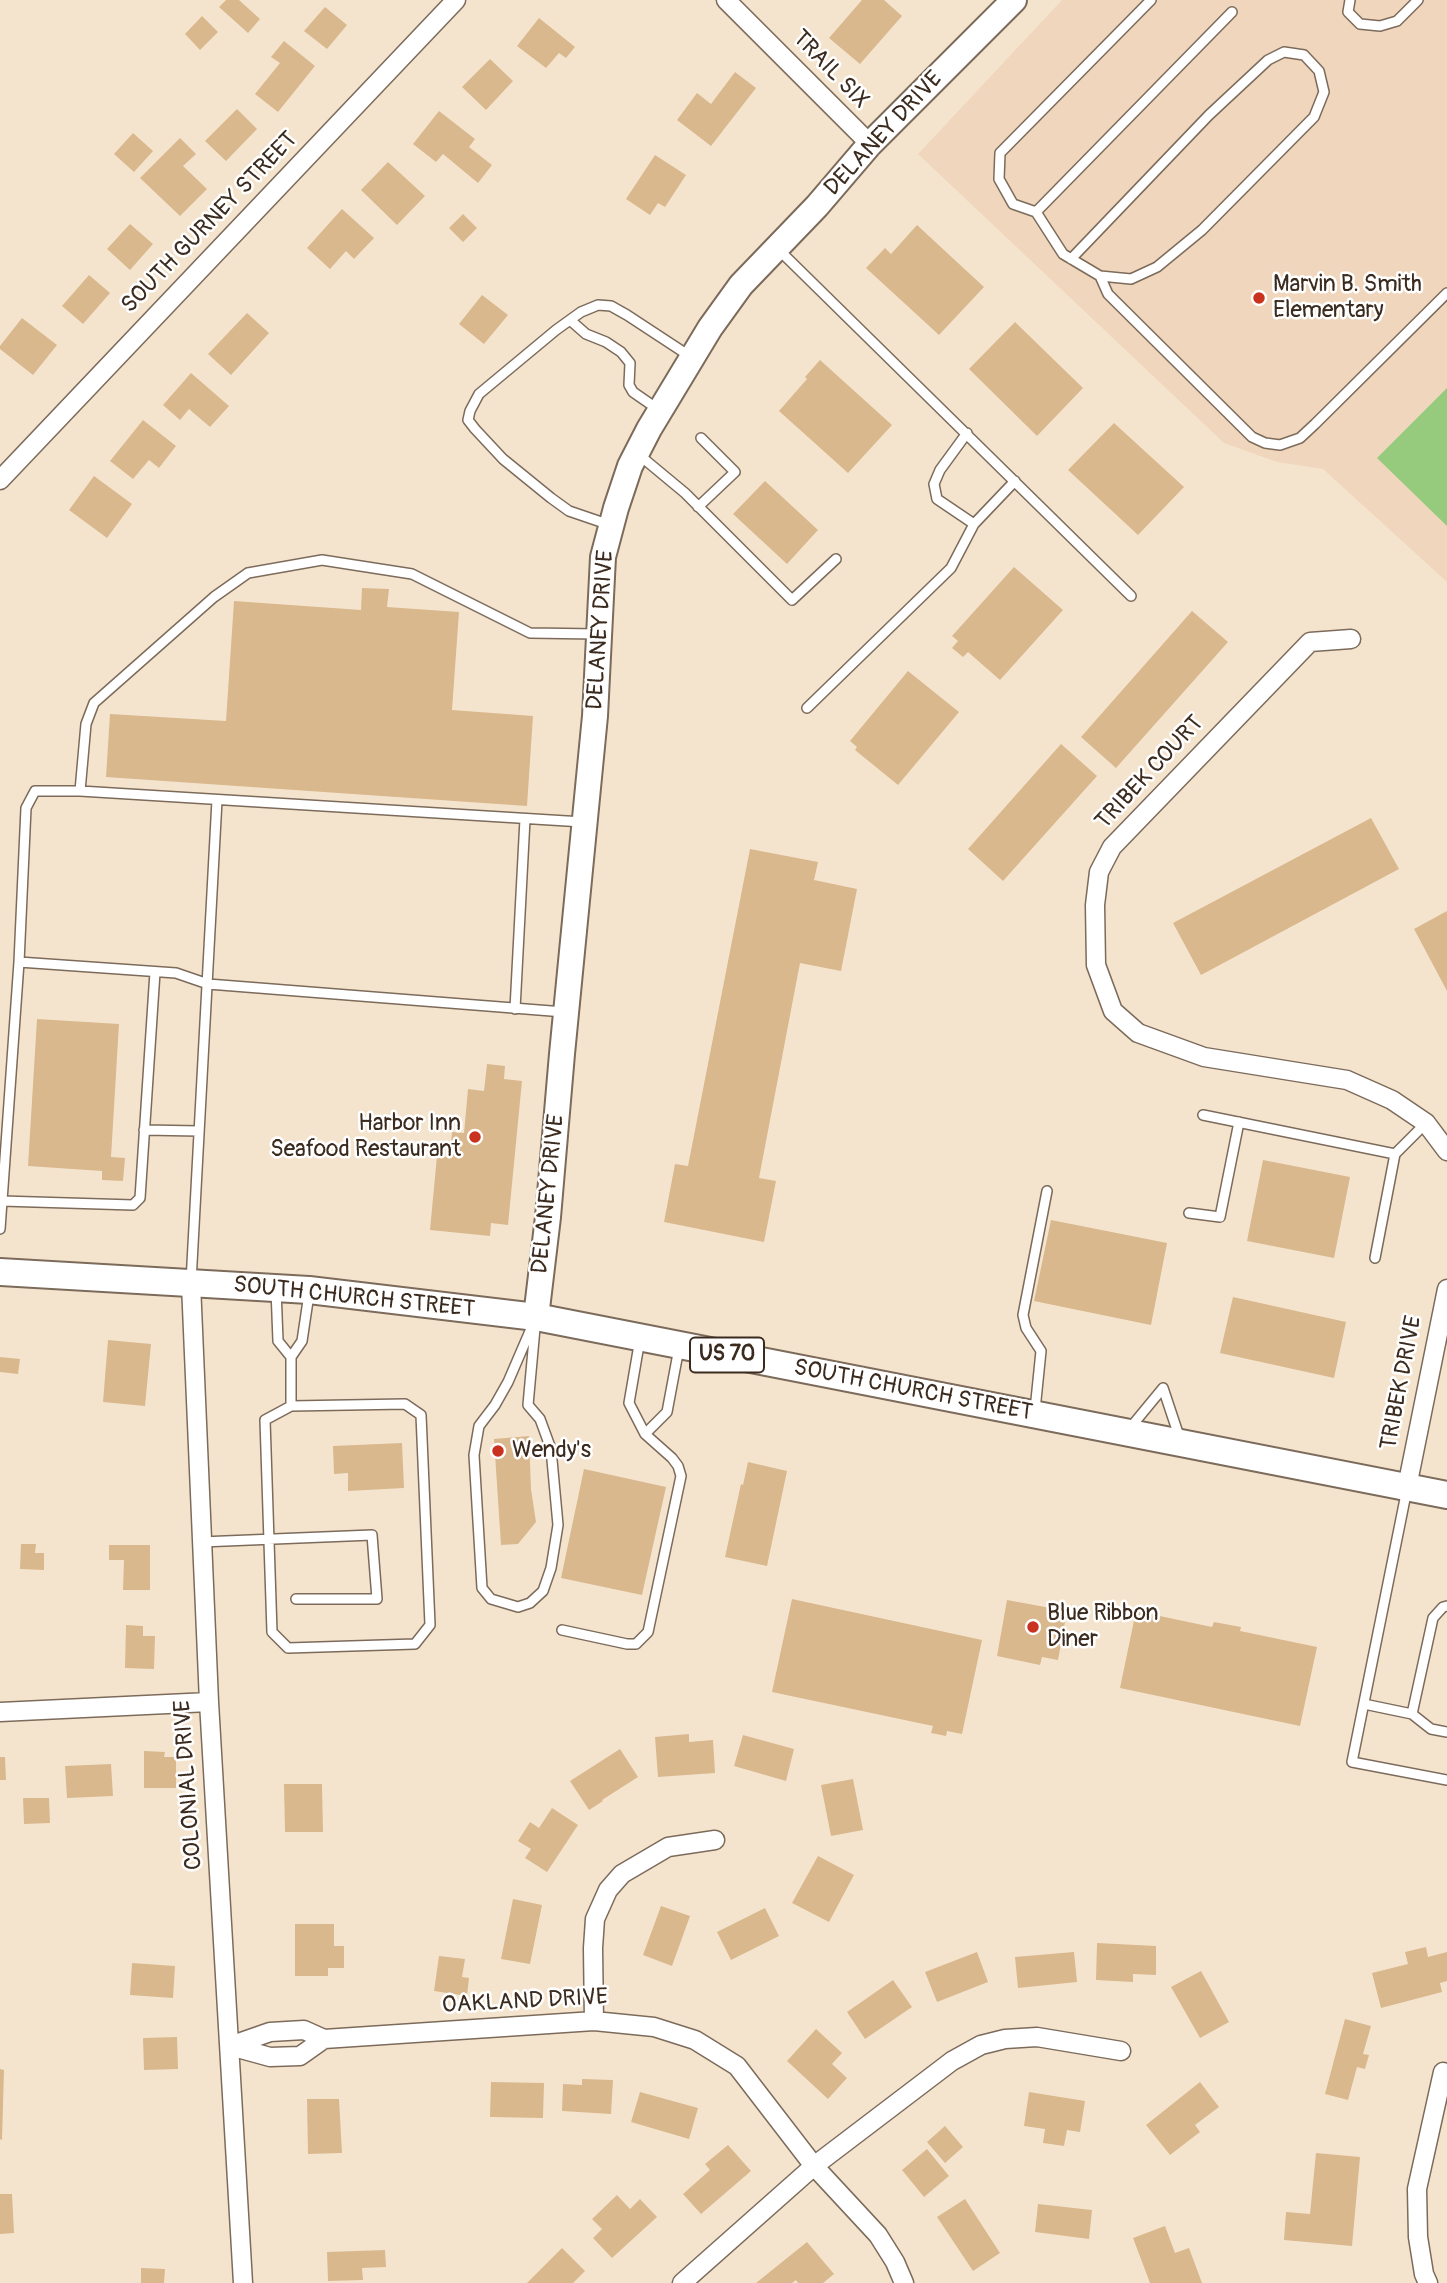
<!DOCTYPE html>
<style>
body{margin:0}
canvas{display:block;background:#f5e4cd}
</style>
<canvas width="1447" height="2283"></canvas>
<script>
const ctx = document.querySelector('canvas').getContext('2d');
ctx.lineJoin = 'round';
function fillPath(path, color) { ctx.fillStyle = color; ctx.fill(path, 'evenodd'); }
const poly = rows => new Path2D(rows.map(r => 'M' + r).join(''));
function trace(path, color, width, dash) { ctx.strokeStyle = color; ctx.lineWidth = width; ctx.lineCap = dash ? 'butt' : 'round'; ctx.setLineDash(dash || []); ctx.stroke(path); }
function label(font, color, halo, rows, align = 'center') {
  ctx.font = font + ' Pangolin,sans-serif'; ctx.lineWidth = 5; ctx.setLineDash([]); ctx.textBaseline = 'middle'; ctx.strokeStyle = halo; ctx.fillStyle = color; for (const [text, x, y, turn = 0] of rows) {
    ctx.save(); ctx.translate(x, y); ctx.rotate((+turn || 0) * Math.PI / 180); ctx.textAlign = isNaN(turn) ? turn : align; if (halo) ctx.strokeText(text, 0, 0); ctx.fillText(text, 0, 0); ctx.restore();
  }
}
fillPath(poly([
 [1062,0,1447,0,1447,582,1323,469,1277,462,1224,443,918,154]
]), '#f0d6bc');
fillPath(poly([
 [1447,388,1447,526,1377,458]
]), '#96cb7d');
fillPath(poly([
 [226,0,239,0,260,19,248,33,219,7],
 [862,0,884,0,902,16,860,64,829,38],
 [325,7,347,25,327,49,304,31],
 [202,16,218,32,200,50,185,34],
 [539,18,575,47,566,58,559,53,546,68,517,46],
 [284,41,315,66,278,112,255,94,280,63,271,57],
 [490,59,513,81,486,110,462,87],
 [735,72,756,88,711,146,677,120,697,93,711,104],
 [237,109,257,129,226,161,205,141],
 [439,111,475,139,469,147,492,165,478,183,443,154,436,162,413,144],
 [133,133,153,151,134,172,114,154],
 [180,138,196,154,183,166,207,189,180,216,140,178],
 [655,155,686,175,665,207,658,203,650,215,626,199],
 [388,162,425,196,397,225,361,190],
 [342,209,374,238,354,259,346,251,330,269,307,248],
 [463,214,477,228,463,242,449,228],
 [130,224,153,244,130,270,107,249],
 [917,225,984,287,939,335,866,268,885,248,891,254],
 [89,275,110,293,83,324,62,306],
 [482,295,508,315,484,344,459,324],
 [247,313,269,333,231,375,208,354],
 [22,318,57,345,33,375,0,349,0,346],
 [1015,322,1083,388,1037,436,969,369],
 [820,360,892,425,848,473,779,411,807,379,805,377],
 [191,373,229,406,210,427,189,409,180,420,163,405],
 [143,420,176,446,159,468,149,460,133,479,110,461],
 [1114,423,1184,487,1138,535,1068,470],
 [94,476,132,504,107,538,69,510],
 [765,481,818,530,787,564,733,514],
 [1014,567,1063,610,1000,680,968,652,963,657,952,648,958,641,952,636],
 [362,588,389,589,387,607,459,612,452,710,533,716,527,806,106,777,110,714,226,721,234,601,361,610],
 [1192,611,1228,642,1116,768,1081,737],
 [908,671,959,712,898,785,855,750,857,747,850,741],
 [1061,744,1097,776,1003,881,968,849],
 [1371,818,1399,869,1201,975,1173,923],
 [750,849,818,862,814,880,857,889,841,971,800,963,759,1178,776,1181,764,1242,664,1222,675,1164,688,1166],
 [1447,911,1447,991,1414,929],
 [37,1019,119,1024,111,1157,125,1158,123,1181,102,1180,102,1171,28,1166],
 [487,1064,505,1066,504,1079,522,1081,508,1225,491,1223,490,1236,430,1230,437,1156,450,1157,452,1132,464,1133,468,1089,484,1091],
 [1263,1160,1350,1177,1334,1258,1247,1241],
 [1051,1220,1167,1243,1151,1325,1034,1301],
 [1233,1297,1346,1322,1334,1378,1220,1353],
 [108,1340,151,1344,145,1406,103,1402],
 [0,1357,20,1359,18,1374,0,1372],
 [529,1436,531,1489,536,1522,518,1544,501,1545,494,1439],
 [402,1443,404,1488,348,1491,348,1473,334,1474,333,1446],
 [748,1462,787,1471,767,1566,725,1557,741,1484,743,1485],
 [584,1469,666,1487,642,1595,561,1578],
 [21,1544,36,1544,35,1553,44,1553,44,1570,20,1569],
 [109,1545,150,1545,150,1590,123,1590,124,1560,109,1560],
 [792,1599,982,1640,962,1734,947,1731,946,1736,931,1733,933,1726,772,1692],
 [1007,1600,1067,1611,1058,1660,1042,1657,1040,1665,997,1656],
 [1136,1611,1212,1627,1214,1622,1241,1627,1240,1631,1317,1647,1300,1726,1120,1688],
 [126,1625,143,1626,143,1636,155,1636,154,1669,125,1668],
 [689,1734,689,1742,713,1740,715,1773,658,1777,655,1737],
 [743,1735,794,1749,786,1781,734,1766],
 [620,1749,638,1777,602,1800,603,1801,589,1810,570,1781],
 [144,1751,165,1752,164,1757,176,1757,176,1788,144,1788],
 [0,1757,5,1757,6,1780,0,1780],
 [111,1764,113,1796,67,1798,65,1766],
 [853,1779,863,1830,831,1836,821,1785],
 [284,1784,322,1784,323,1832,285,1832],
 [23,1798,49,1798,50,1823,24,1824],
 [552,1808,578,1825,547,1872,525,1858,531,1849,518,1841,530,1822,539,1828],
 [818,1856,854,1875,829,1922,792,1903],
 [513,1899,542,1905,530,1964,501,1959],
 [661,1906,690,1916,672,1966,643,1955],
 [765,1908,779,1936,731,1960,717,1932],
 [295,1924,334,1924,334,1946,344,1946,344,1968,328,1968,328,1976,295,1976],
 [1097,1943,1156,1946,1156,1975,1133,1974,1133,1982,1096,1980],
 [1426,1947,1428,1957,1447,1952,1447,1981,1440,1983,1442,1992,1381,2008,1372,1973,1408,1964,1405,1952],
 [977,1952,988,1982,937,2002,925,1972],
 [1074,1952,1077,1982,1018,1988,1015,1957],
 [439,1956,465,1959,462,1977,469,1978,467,1996,434,1991],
 [132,1963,175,1966,173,1998,130,1995],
 [1201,1971,1229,2022,1200,2038,1171,1987],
 [893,1980,912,2007,865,2039,847,2012],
 [1345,2019,1371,2026,1363,2054,1369,2055,1365,2069,1357,2067,1348,2100,1325,2094],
 [816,2029,842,2053,832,2064,847,2078,828,2099,787,2061],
 [177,2037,178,2069,144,2070,143,2038],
 [0,2069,4,2070,2,2140,0,2139],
 [582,2079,613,2080,611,2114,562,2111,563,2084,582,2085],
 [491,2082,544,2083,543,2118,490,2117],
 [1200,2082,1219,2107,1195,2125,1200,2132,1170,2155,1146,2125],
 [640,2092,698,2108,689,2139,631,2122],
 [1029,2092,1085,2101,1080,2132,1067,2130,1064,2146,1043,2143,1045,2129,1024,2126],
 [307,2099,339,2099,342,2153,308,2154],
 [945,2126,963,2147,945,2163,927,2142],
 [728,2145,751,2171,701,2214,683,2194,710,2170,705,2164],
 [927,2149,949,2176,924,2197,902,2170],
 [1316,2153,1360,2157,1352,2246,1284,2240,1286,2212,1310,2214],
 [0,2194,12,2194,14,2233,0,2234],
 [617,2195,630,2209,640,2199,657,2217,612,2258,593,2238,602,2229,592,2219],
 [965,2199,1000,2253,973,2271,937,2217],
 [1038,2204,1092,2210,1089,2239,1035,2232],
 [1165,2226,1175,2253,1189,2248,1202,2283,1150,2283,1133,2238],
 [807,2242,834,2274,823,2283,798,2283,796,2280,792,2283,756,2283],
 [562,2248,585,2271,573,2283,527,2283],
 [385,2250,386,2267,362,2268,363,2280,328,2281,327,2252],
 [141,2268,165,2269,164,2283,141,2283]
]), '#d9b88e');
const lane = poly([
 [1151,0,1000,153,999,179,1013,204,1036,212,1232,12],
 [1350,0,1348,12,1360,24,1380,26,1397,21,1418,0],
 [1036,212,1063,254,1100,276,1131,279,1157,267,1202,230,1314,117,1324,92,1319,71,1304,55,1284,52,1268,60,1209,115,1071,259],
 [778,249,1131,596],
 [1100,276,1108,294,1252,437,1265,443,1280,445,1300,438,1315,424,1447,293],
 [570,320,586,334,606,342,621,352,630,363,629,385,633,392,659,410],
 [967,433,940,470,934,484,937,499,974,524],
 [638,454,685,493,792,600,836,559],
 [698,507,735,472,701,438],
 [610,525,569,511,551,498,503,459,475,429,468,420,470,411,479,394,556,330,581,312,598,305,611,306,627,315,691,357],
 [807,708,951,568,974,524,1015,481],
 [583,822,80,791,86,724,94,703,214,597,248,573,322,560,412,574,530,633,597,634],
 [19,962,26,808,35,791,80,791],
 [515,1009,525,819],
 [1203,1115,1395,1154],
 [144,1130,199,1131],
 [2,1201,133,1205,140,1198,155,972],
 [1189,1213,1220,1217,1239,1122],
 [0,1229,19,962,176,973,208,984,564,1012],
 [1375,1258,1395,1154,1426,1123],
 [191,1282,217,800],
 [276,1289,278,1341,291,1357,302,1341,309,1294],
 [536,1317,528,1405,540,1419,551,1449,558,1525,551,1568,543,1591,530,1603,518,1607,491,1599,482,1588,474,1455,479,1426,495,1405,508,1382,536,1317],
 [640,1339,629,1403,645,1434,667,1412,679,1348],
 [291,1406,405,1404,421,1415,430,1625,415,1644,288,1648,272,1632,265,1420,291,1406,291,1357],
 [1035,1410,1041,1351,1026,1328,1023,1315,1047,1191],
 [1130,1428,1163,1388,1180,1439],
 [1407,1489,1352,1762,1447,1780],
 [201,1542,372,1535,377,1599,296,1599],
 [562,1630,627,1644,636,1644,648,1632,681,1476,678,1466,672,1458,645,1434],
 [1364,1704,1412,1714,1433,1618,1443,1607,1447,1606],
 [1412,1714,1431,1729,1447,1732]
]);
const street = poly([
 [726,0,870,144],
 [0,480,456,0],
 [1351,639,1310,642,1112,847,1099,872,1095,905,1096,965,1113,1011,1138,1033,1204,1057,1347,1080,1392,1100,1426,1123,1447,1151],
 [191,1284,209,1702,243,2283],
 [1407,1487,1447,1289],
 [0,1712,209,1702],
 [594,2021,593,1948,595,1919,608,1890,622,1874,668,1847,715,1840],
 [230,2046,270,2032,304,2030,324,2039,594,2021,654,2027,695,2040,737,2066,814,2166,878,2235,895,2262,904,2283],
 [230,2046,270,2057,300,2056,324,2039],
 [682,2283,814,2166,952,2061,981,2045,1005,2039,1037,2037,1121,2051],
 [1428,2283,1424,2274,1418,2237,1417,2189,1443,2072]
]);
const secondary = poly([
 [536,1317,548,1217,562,1054,595,716,603,557,616,508,630,466,649,429,710,328,741,285,817,206,870,144,1014,0]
]);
const primary = poly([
 [0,1272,309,1290,536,1317,1447,1495]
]);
trace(lane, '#7c6b5b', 12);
trace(street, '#7c6b5b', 21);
trace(secondary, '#7c6b5b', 28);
trace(primary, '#7c6b5b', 30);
trace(lane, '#fff', 9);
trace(street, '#fff', 18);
trace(secondary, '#fff', 24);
trace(primary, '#fff', 26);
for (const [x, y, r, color] of [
 [1259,298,7,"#c8321e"],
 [475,1137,7,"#c8321e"],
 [498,1451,7,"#c8321e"],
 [1033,1627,7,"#c8321e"]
]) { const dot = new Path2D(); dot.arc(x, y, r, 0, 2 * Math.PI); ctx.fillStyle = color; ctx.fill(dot); trace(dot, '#fff', 2.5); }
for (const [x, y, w] of [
 [727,1355,74]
]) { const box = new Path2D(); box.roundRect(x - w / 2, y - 17.5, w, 35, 5); ctx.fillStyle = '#fff'; ctx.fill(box); trace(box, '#3b2a1e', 2); }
label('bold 21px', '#3b2a1e', null, [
 ["US 70",727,1355]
]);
label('23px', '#3b2a1e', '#fff', [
 ["TRAIL SIX",830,70,46],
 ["DELANEY DRIVE",884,134,-47],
 ["SOUTH GURNEY STREET",210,223,-46],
 ["DELANEY DRIVE",601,630,-86],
 ["TRIBEK COURT",1150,773,-47],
 ["DELANEY DRIVE",549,1194,-84],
 ["SOUTH CHURCH STREET",354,1298,6],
 ["TRIBEK DRIVE",1402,1383,-79],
 ["SOUTH CHURCH STREET",913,1391,11],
 ["COLONIAL DRIVE",189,1785,-94],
 ["OAKLAND DRIVE",525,2002,-3]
]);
label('23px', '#3b2a1e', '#fff', [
 ["Marvin B. Smith",1273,285],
 ["Elementary",1273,311],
 ["Harbor Inn",461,1124,"right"],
 ["Seafood Restaurant",461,1150,"right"],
 ["Wendy's",512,1451],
 ["Blue Ribbon",1047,1614],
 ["Diner",1047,1640]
], 'left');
</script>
